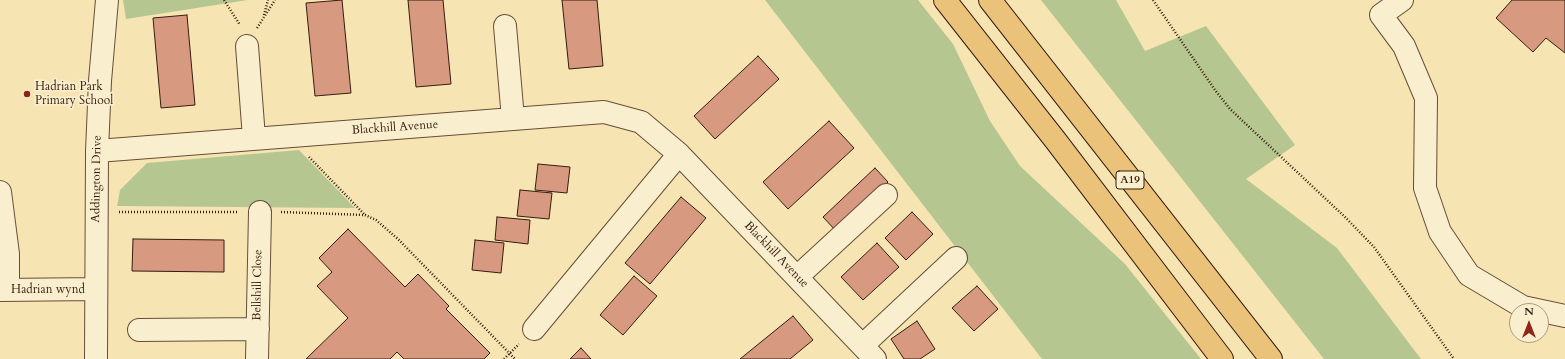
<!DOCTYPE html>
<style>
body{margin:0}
#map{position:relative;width:1565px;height:359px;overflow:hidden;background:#f6e5b2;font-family:Cardo,serif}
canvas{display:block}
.north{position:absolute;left:1509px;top:303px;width:40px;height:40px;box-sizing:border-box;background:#f9eecd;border:1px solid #ab9a81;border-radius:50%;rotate:0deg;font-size:11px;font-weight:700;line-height:16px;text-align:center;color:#361c0f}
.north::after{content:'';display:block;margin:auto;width:14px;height:18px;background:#8f2418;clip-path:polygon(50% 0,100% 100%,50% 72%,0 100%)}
</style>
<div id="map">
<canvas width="1565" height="359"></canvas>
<div class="north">N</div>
</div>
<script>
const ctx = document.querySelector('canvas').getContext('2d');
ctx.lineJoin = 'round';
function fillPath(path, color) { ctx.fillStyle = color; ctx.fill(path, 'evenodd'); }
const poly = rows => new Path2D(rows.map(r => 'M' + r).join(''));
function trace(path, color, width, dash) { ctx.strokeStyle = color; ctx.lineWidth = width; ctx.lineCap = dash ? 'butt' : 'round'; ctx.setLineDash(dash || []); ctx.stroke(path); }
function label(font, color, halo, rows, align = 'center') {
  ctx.font = font + ' Cardo,serif'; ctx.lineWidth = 3.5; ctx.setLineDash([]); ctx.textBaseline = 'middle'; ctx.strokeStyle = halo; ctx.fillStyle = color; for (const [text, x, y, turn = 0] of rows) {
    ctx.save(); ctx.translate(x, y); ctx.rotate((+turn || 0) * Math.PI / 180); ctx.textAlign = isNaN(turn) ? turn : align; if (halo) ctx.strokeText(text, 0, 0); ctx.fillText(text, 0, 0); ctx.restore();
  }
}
fillPath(poly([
 [123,0,248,0,126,19],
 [765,0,918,0,953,44,990,121,1020,166,1125,264,1201,359,1042,359],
 [1041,0,1116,0,1145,51,1206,26,1295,145,1246,179,1337,248,1421,359,1324,359],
 [299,150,355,208,117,206,120,190,147,163]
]), '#b6c690');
const building = poly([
 [342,0,351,93,315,96,306,3,342,0],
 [408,0,443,0,451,84,416,87,408,0],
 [562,0,597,0,603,66,569,69,562,0],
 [1512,0,1565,0,1565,53,1546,38,1533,52,1496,18,1512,0],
 [187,15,195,105,161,108,153,18,187,15],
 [758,56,779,79,715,139,694,116,758,56],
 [829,121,854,148,788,209,763,182,829,121],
 [538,164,570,167,567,193,535,190,538,164],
 [875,168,888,182,836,231,823,217,875,168],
 [520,190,552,193,549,219,517,216,520,190],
 [681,197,706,218,650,284,625,263,681,197],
 [912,212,933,234,906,260,885,238,912,212],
 [497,217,530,220,528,244,495,240,497,217],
 [348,229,405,287,418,274,449,306,446,309,490,353,484,359,404,359,397,352,390,359,306,359,348,318,317,286,332,272,319,258,348,229],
 [133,239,224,240,224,272,132,271,133,239],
 [475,240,504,243,501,273,472,270,475,240],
 [877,243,899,267,863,300,841,277,877,243],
 [634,276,657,296,623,335,600,315,634,276],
 [977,286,998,309,974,331,952,308,977,286],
 [793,316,813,340,790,359,740,359,793,316],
 [917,321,935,349,920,359,904,359,891,339,917,321],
 [581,348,591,359,570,359,581,348]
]);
fillPath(building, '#d7997f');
trace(building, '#361c0f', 1);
const minor = poly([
 [1402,0,1381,15,1404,46,1426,98,1425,188,1440,232,1469,275,1523,307,1565,316],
 [505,26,513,119],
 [247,46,254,138],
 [97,151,604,112,641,122,679,154,875,359],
 [0,192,8,254,8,290],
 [797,277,886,195],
 [0,290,96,289],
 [534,329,679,154],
 [139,330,258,329],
 [863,345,956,258],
 [96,359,97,151,100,81,107,0],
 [257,359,260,212]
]);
const highway = poly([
 [945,0,1056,141,1222,359],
 [990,0,1271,359]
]);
trace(minor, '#664e38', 24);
trace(highway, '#361c0f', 24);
trace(poly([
 [224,0,240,25],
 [1153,0,1215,90,1230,109,1345,217,1374,247,1454,359],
 [264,15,268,0],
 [257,28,275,0],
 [309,157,364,214],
 [119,212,238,212],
 [281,212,365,215,376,220,398,239,515,359],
 [504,359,519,344]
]), '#361c0f', 2.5, [1, 2]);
trace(minor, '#f9eecd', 22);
trace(highway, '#ebc279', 22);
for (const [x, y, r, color] of [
 [27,94,4,"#8f2418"]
]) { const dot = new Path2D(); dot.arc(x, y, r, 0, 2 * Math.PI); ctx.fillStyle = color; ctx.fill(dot); trace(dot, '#f9eecd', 1.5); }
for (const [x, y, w] of [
 [1130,180,28]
]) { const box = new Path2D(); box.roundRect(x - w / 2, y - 9, w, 18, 3); ctx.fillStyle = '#f9eecd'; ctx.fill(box); trace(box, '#361c0f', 1); }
label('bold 11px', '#361c0f', null, [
 ["A19",1130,180]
]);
label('12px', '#361c0f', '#f9eecd', [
 ["Hadrian Park",35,87],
 ["Primary School",35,101]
], 'left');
label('12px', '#361c0f', '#f9eecd', [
 ["Blackhill Avenue",395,128,-4],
 ["Addington Drive",97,179,-89],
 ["Blackhill Avenue",776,255,46],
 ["Bellshill Close",258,285,-89],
 ["Hadrian wynd",48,290]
]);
</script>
